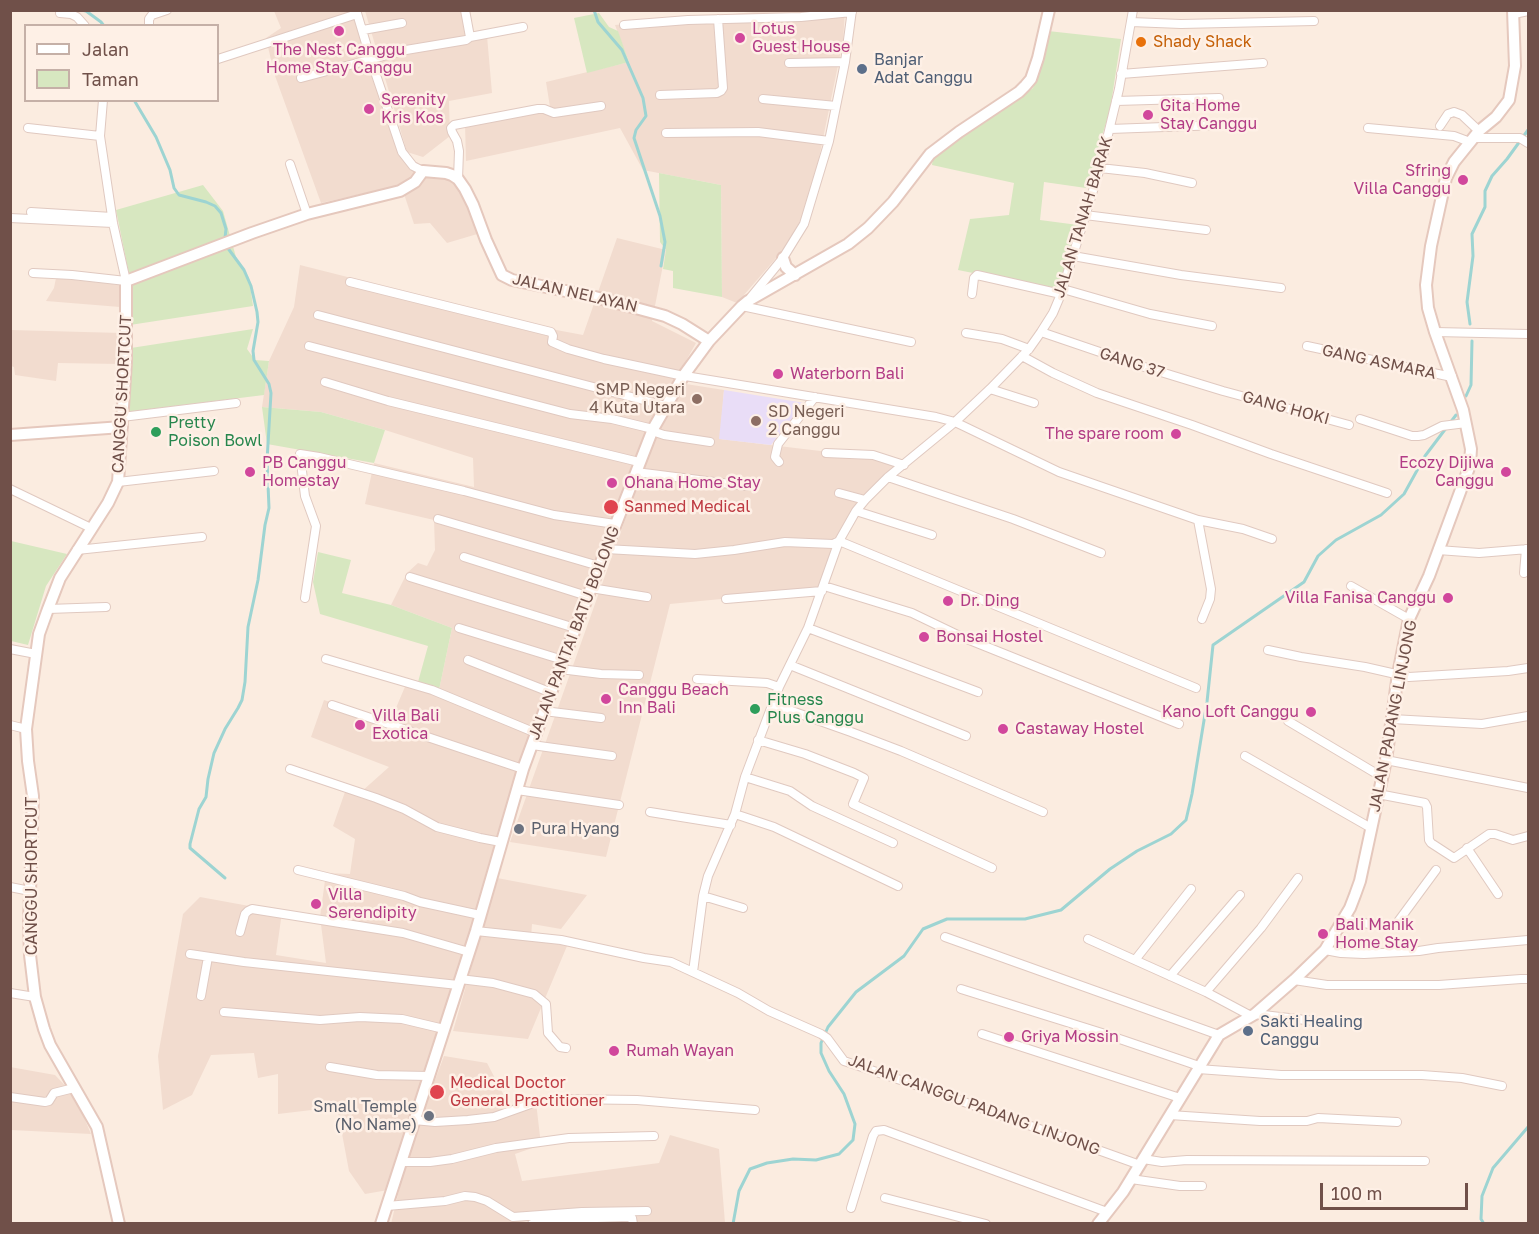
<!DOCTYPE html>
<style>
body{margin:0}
#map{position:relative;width:1539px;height:1234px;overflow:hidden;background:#fbece0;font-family:"Golos Text",sans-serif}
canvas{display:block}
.frame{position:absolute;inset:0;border:12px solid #705049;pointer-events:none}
.legend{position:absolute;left:24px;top:24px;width:195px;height:78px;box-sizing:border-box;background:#fef0e6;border:2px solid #c5b0a7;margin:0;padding:8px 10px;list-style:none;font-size:18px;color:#705049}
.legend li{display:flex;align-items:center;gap:12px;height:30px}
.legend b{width:30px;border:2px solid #c5b0a7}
.scale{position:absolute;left:1320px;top:1183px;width:148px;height:27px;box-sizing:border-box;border:3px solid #705049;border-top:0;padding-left:8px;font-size:18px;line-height:21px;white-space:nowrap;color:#705049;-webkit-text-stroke:4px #fef0e6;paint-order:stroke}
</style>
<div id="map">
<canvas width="1539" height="1234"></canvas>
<div class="frame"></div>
<ul class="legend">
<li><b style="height:8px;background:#fff"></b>Jalan</li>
<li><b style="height:16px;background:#d7e7c0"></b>Taman</li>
</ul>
<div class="scale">100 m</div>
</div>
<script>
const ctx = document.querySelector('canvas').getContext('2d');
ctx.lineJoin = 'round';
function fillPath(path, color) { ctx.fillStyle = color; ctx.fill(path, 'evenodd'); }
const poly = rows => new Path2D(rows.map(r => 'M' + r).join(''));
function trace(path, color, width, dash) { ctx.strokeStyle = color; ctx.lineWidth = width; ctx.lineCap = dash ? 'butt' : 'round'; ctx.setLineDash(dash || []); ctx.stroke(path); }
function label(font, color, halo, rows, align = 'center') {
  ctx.font = font + ' "Golos Text",sans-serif'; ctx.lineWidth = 5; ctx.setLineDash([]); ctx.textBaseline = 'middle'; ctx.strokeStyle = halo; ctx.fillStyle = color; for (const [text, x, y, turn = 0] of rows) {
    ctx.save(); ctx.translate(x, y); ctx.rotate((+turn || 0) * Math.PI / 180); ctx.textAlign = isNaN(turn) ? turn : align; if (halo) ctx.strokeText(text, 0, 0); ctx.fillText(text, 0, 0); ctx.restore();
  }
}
fillPath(poly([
 [274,11,356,11,399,154,430,176,458,181,484,232,447,243,430,223,414,224,401,185,321,203,274,73,266,38,281,28],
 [365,11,470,11,474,35,487,36,492,93,449,101,450,136,423,157,407,152],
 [755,11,845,11,843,41,811,197,790,242,737,303,722,297,721,185,643,170,620,128,466,161,465,124,550,107,546,82,629,62,615,25,754,12],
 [617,238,666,250,652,321,696,343,652,421,513,783,472,936,388,1190,365,1194,349,1171,337,1107,278,1114,278,1074,258,1078,254,1053,211,1055,192,1095,163,1110,158,1056,183,914,200,897,282,912,276,955,326,963,320,917,326,873,350,874,355,839,333,826,345,792,361,792,389,767,311,737,324,700,390,722,407,682,439,690,452,628,391,605,407,573,418,563,427,566,435,550,434,520,365,504,374,463,474,487,473,458,385,430,321,412,262,407,269,361,294,307,300,265,474,309,498,319,583,335],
 [56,278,121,285,120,307,46,301,54,288],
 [11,330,121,333,120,364,58,363,56,381,15,375,14,367,11,366],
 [686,384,724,390,720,439,904,461,864,498,845,530,823,589,670,604,606,857,510,842,656,433],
 [497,878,587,895,561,929,532,924,531,938,567,946,528,1039,453,1031],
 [444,1056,487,1063,509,1105,536,1102,541,1145,515,1154,522,1181,659,1163,670,1135,719,1149,725,1223,610,1223,609,1208,514,1223,391,1224,407,1156],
 [10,1067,55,1075,75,1096,91,1134,11,1130]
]), '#f2dccf');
fillPath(poly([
 [724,390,805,403,771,445,719,439]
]), '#e9ddf7');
fillPath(poly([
 [599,13,609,27,618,31,629,62,587,73,574,18],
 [1048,31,1121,39,1110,110,1086,188,1044,182,1040,220,1078,225,1058,290,958,270,970,219,1009,215,1014,183,932,165,933,157,1033,88],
 [659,173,721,185,722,297,673,288,673,271,663,269,666,250,660,242],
 [203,185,223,211,236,257,249,278,253,306,130,325,131,284,116,210],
 [253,329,247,349,255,360,269,361,264,395,126,412,131,348],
 [262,407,321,412,385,430,374,463,267,444],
 [11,541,67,554,46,586,28,645,11,641],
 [318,552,351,560,342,593,391,605,452,628,439,690,418,682,428,646,320,614,313,582]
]), '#d7e7c0');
trace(poly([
 [81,10,86,11,101,22,104,26],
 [594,10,598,22,622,50,643,98,646,116,636,130,634,138,660,216,665,242,661,266],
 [134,100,156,137,170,170,174,188,179,195,206,202,215,206,221,213,226,229,225,238,227,247,244,270,251,286,257,312,258,322,253,351,254,360,269,384,271,393,267,461,269,508,265,525,258,580,248,627,245,682,242,700,238,708,225,729,214,753,208,779,206,797,199,809,190,844,190,848,225,878],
 [1470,324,1467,302,1473,256,1472,234,1485,207,1485,191,1492,176,1507,159,1528,130],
 [1466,396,1471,385,1472,341],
 [733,1224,739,1191,750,1169,767,1163,793,1159,816,1160,839,1154,853,1140,855,1124,844,1094,829,1071,821,1053,821,1043,828,1027,856,992,904,956,923,929,947,919,1025,919,1061,910,1110,869,1137,851,1171,834,1186,820,1192,794,1207,702,1213,645,1304,582,1318,556,1336,540,1381,515,1404,494,1425,456,1456,415],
 [1484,1224,1481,1219,1482,1196,1493,1168,1528,1127]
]), '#9dd4d2', 3);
const street = poly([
 [356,10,371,60,402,152,413,166,423,171],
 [465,10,470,37],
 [60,13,71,14,77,17,85,26],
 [1514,14,1528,11],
 [1131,22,1181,24,1314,21],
 [624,25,688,20,801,17,852,12],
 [149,26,149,19,152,15,167,10],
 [363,30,402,23],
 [218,59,357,14],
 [789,63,845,62],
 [1121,74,1263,63],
 [301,78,406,50,466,40,470,37,523,27],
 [660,95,717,93,721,91,723,88,718,19],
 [763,99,836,106],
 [1116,101,1219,98],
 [1440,126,1448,114,1454,112,1462,115,1479,131],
 [28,128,100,136],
 [1368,128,1454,136,1470,142],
 [1110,129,1219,125],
 [666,133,758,132,829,141],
 [1473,138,1520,138,1528,143],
 [290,164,307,214],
 [1100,168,1145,173,1192,183],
 [458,179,459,151,457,141,452,132,451,128,454,125,538,109,544,109,554,113,601,106],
 [31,212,112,217],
 [1085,215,1206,230],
 [10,218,113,223],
 [1073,256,1181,275,1281,288],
 [33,273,72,275,126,281,113,223,100,136,103,100],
 [350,282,551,332,553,336,552,342,568,349,604,359,679,375,936,417,955,422,1059,472,1198,520,1243,529,1272,539],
 [1063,289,1150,314,1212,326],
 [972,294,974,278,977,275,1061,294],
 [751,297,783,258,804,224,829,141,845,62,852,10],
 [742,306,911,342],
 [318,315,666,406],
 [1041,332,1138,365,1223,391,1349,425],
 [1435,332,1528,334],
 [966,333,1002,339,1029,349],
 [309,346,570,414,612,419,653,429],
 [1307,346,1452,377],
 [1022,356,1053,373,1097,393,1192,425,1271,454,1387,493],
 [325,382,388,401,639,462],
 [990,389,1034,403],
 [122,417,236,403],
 [1360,419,1412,436,1418,436,1424,435,1442,426,1466,423],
 [652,431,664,435,710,442],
 [826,453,873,455,904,465],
 [779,462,775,457,778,444,815,397],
 [636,472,746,486],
 [888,477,1013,519,1101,553],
 [118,482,214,471],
 [10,489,91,528],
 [839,493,865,500],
 [856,511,932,535],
 [438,519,599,566],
 [1198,520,1211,589,1210,599,1202,619],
 [606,549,695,554,734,550,785,542,833,544,839,541,1196,688],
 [77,550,202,537],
 [1438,550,1479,553,1528,549],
 [464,557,587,596],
 [1524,573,1526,549],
 [410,577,575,628],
 [824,586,912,613,962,637,1179,724],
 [1351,586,1409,619],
 [591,588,647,597],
 [305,598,316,526,305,496,300,454,319,457,464,491,554,515,615,524],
 [726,599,822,591],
 [48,609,106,607],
 [459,628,563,660],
 [808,628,978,692],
 [10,649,36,654],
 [1268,650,1301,657,1365,667,1409,677,1508,671,1528,668],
 [326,659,432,690,536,733],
 [468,660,552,693],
 [790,665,966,736],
 [560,669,601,674,639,675],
 [697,679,767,683,779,687],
 [772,704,851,732,901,751,1043,812],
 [332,705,523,769],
 [544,711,601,718],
 [1392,719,1482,724,1528,716],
 [1288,721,1382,777],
 [10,725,26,729],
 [758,740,805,754,854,773,864,778,853,804,992,868],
 [532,745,612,756],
 [1245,756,1371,828],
 [1386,760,1528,788],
 [290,769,376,798,404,809,437,827,480,838,501,842],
 [745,777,790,791,812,806,893,843],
 [517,790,619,805],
 [1378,794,1425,803,1427,807,1429,840,1431,843,1454,858,1489,834,1495,834,1513,840,1528,836],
 [650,812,731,825],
 [735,814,774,827,898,886],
 [1467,848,1498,894],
 [298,870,404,896,420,902,480,915],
 [10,887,30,891],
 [703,896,743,908],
 [1343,919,1369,924,1393,925,1397,923,1436,870],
 [476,931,561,940,644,958,671,962,738,993,769,1011,821,1034,827,1038,844,1061,936,1092,1140,1165],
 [240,932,245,914,248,911,252,909,403,933,469,952],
 [945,937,1219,1035],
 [1088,939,1206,992,1251,1016],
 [1325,950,1341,953,1364,954,1419,951,1438,948,1528,940],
 [190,954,244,962,458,985],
 [1135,960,1191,889],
 [693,972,703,896,708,876,735,814,745,777,779,687,808,628,839,541,856,511,865,500,888,477,955,422,990,389,1029,349,1041,332,1053,313,1061,294,1100,168,1119,89,1133,10],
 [1170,976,1240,895],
 [460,979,493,983,534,994,546,1004,548,1033,560,1047,566,1048],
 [1294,980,1327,985,1439,985,1521,979,1528,979],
 [961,989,1102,1033,1199,1066],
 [1206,992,1261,928,1298,878],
 [10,993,35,997],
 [201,996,208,957],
 [224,1012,320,1020,360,1017,402,1019,444,1029],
 [1255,1014,1314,1021],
 [982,1034,1180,1098],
 [330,1067,377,1075,429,1076],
 [1198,1069,1281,1075,1422,1075,1462,1078,1502,1086],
 [10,1097,45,1102,49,1101,54,1093,74,1088],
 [1170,1115,1260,1121,1307,1121,1318,1118,1397,1122],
 [414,1120,435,1122,468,1120,494,1117,539,1101,558,1099,637,1100,755,1110],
 [1143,1159,1162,1162,1187,1160,1425,1161],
 [401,1162,430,1162,452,1159,496,1148,569,1138,654,1136],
 [1131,1179,1180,1186,1202,1186],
 [885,1198,986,1224],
 [387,1206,445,1201,465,1196,475,1197,487,1201,513,1217,582,1212,647,1211],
 [851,1208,873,1136,876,1131,884,1130,1107,1212],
 [532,1224,563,1219,630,1217,632,1218,633,1224]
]);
const secondary = poly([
 [783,258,786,267,795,275],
 [10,435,122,427],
 [119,1224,97,1127,50,1045,44,1029,35,997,30,955,29,924,33,796,28,761,26,729,39,634,48,609,60,578,108,503,118,482,126,362,126,281,252,233,307,214,400,191,415,182,423,171,446,173,452,175,458,179,465,189,473,205,486,240,502,275,512,280,595,297,665,316,682,324,709,341],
 [381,1224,476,931,523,769,563,660,653,429,684,375,709,341,742,306,748,301,848,244,868,228,893,202,930,154,959,132,1019,92,1025,86,1031,79,1038,58,1049,10],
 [1098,1224,1123,1192,1219,1035,1255,1014,1294,980,1325,950,1350,908,1355,895,1360,881,1386,760,1398,674,1409,619,1429,576,1470,465,1471,449,1463,410,1435,332,1428,308,1426,285,1431,246,1446,178,1454,162,1479,131,1496,117,1509,100,1515,66,1513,10]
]);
trace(street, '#e0c9c0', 10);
trace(secondary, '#e5c8bd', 14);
trace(street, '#fff', 8);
trace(secondary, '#fff', 10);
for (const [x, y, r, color] of [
 [339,31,6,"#d1479c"],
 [740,38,6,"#d1479c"],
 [1141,42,6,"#e8710a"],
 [862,69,6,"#5c6f8a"],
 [369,109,6,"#d1479c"],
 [1148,115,6,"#d1479c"],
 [1463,180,6,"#d1479c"],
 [778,374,6,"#d1479c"],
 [697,399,6,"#8d6e63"],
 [756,421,6,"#8d6e63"],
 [156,432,6,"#2e9e5b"],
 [1176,434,6,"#d1479c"],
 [250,472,6,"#d1479c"],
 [1506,472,6,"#d1479c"],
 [612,483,6,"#d1479c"],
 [611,507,8,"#e0444e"],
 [1448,598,6,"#d1479c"],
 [948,601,6,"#d1479c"],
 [924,637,6,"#d1479c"],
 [606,699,6,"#d1479c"],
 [755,709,6,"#2e9e5b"],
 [1311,712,6,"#d1479c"],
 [360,725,6,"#d1479c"],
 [1003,729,6,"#d1479c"],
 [519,829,6,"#6b7280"],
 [316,904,6,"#d1479c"],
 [1323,934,6,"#d1479c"],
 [1248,1031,6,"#5c6f8a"],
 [1009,1037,6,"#d1479c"],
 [614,1051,6,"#d1479c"],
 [437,1092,8,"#e0444e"],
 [429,1116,6,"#6b7280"]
]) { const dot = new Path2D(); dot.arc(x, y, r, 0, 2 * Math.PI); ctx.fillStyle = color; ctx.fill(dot); trace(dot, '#fef0e6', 2); }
label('16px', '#b23c85', '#fef0e6', [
 ["Lotus",752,29],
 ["Guest House",752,47],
 ["The Nest Canggu",339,50,"center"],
 ["Home Stay Canggu",339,68,"center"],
 ["Serenity",381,100],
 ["Kris Kos",381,118],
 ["Gita Home",1160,106],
 ["Stay Canggu",1160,124],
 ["Sfring",1451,171,"right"],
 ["Villa Canggu",1451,189,"right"],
 ["Waterborn Bali",790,374],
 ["The spare room",1164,434,"right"],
 ["PB Canggu",262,463],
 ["Homestay",262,481],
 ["Ecozy Dijiwa",1494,463,"right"],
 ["Canggu",1494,481,"right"],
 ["Ohana Home Stay",624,483],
 ["Villa Fanisa Canggu",1436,598,"right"],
 ["Dr. Ding",960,601],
 ["Bonsai Hostel",936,637],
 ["Canggu Beach",618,690],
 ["Inn Bali",618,708],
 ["Kano Loft Canggu",1299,712,"right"],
 ["Villa Bali",372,716],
 ["Exotica",372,734],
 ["Castaway Hostel",1015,729],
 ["Villa",328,895],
 ["Serendipity",328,913],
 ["Bali Manik",1335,925],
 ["Home Stay",1335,943],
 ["Griya Mossin",1021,1037],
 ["Rumah Wayan",626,1051]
], 'left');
label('16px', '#c56008', '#fef0e6', [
 ["Shady Shack",1153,42]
], 'left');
label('16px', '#4e5e75', '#fef0e6', [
 ["Banjar",874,60],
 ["Adat Canggu",874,78],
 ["Sakti Healing",1260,1022],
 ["Canggu",1260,1040]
], 'left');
label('16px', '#705049', '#fef0e6', [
 ["JALAN TANAH BARAK",1083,217,-73],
 ["JALAN NELAYAN",575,293,13],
 ["GANG ASMARA",1379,362,12],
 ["GANG 37",1132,363,18],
 ["CANGGU SHORTCUT",122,394,-87],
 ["GANG HOKI",1286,408,15],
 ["JALAN PANTAI BATU BOLONG",574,633,-69],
 ["JALAN PADANG LINJONG",1393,716,-79],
 ["CANGGU SHORTCUT",32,876,-90],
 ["JALAN CANGGU PADANG LINJONG",974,1105,20]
]);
label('16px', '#785e54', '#fef0e6', [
 ["SMP Negeri",685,390],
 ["4 Kuta Utara",685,408],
 ["SD Negeri",768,412,"left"],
 ["2 Canggu",768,430,"left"]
], 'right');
label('16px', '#27864d', '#fef0e6', [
 ["Pretty",168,423],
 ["Poison Bowl",168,441],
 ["Fitness",767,700],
 ["Plus Canggu",767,718]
], 'left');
label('16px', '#be3a42', '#fef0e6', [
 ["Sanmed Medical",624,507],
 ["Medical Doctor",450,1083],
 ["General Practitioner",450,1101]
], 'left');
label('16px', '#5b616d', '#fef0e6', [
 ["Pura Hyang",531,829],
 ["Small Temple",417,1107,"right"],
 ["(No Name)",417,1125,"right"]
], 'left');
</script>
